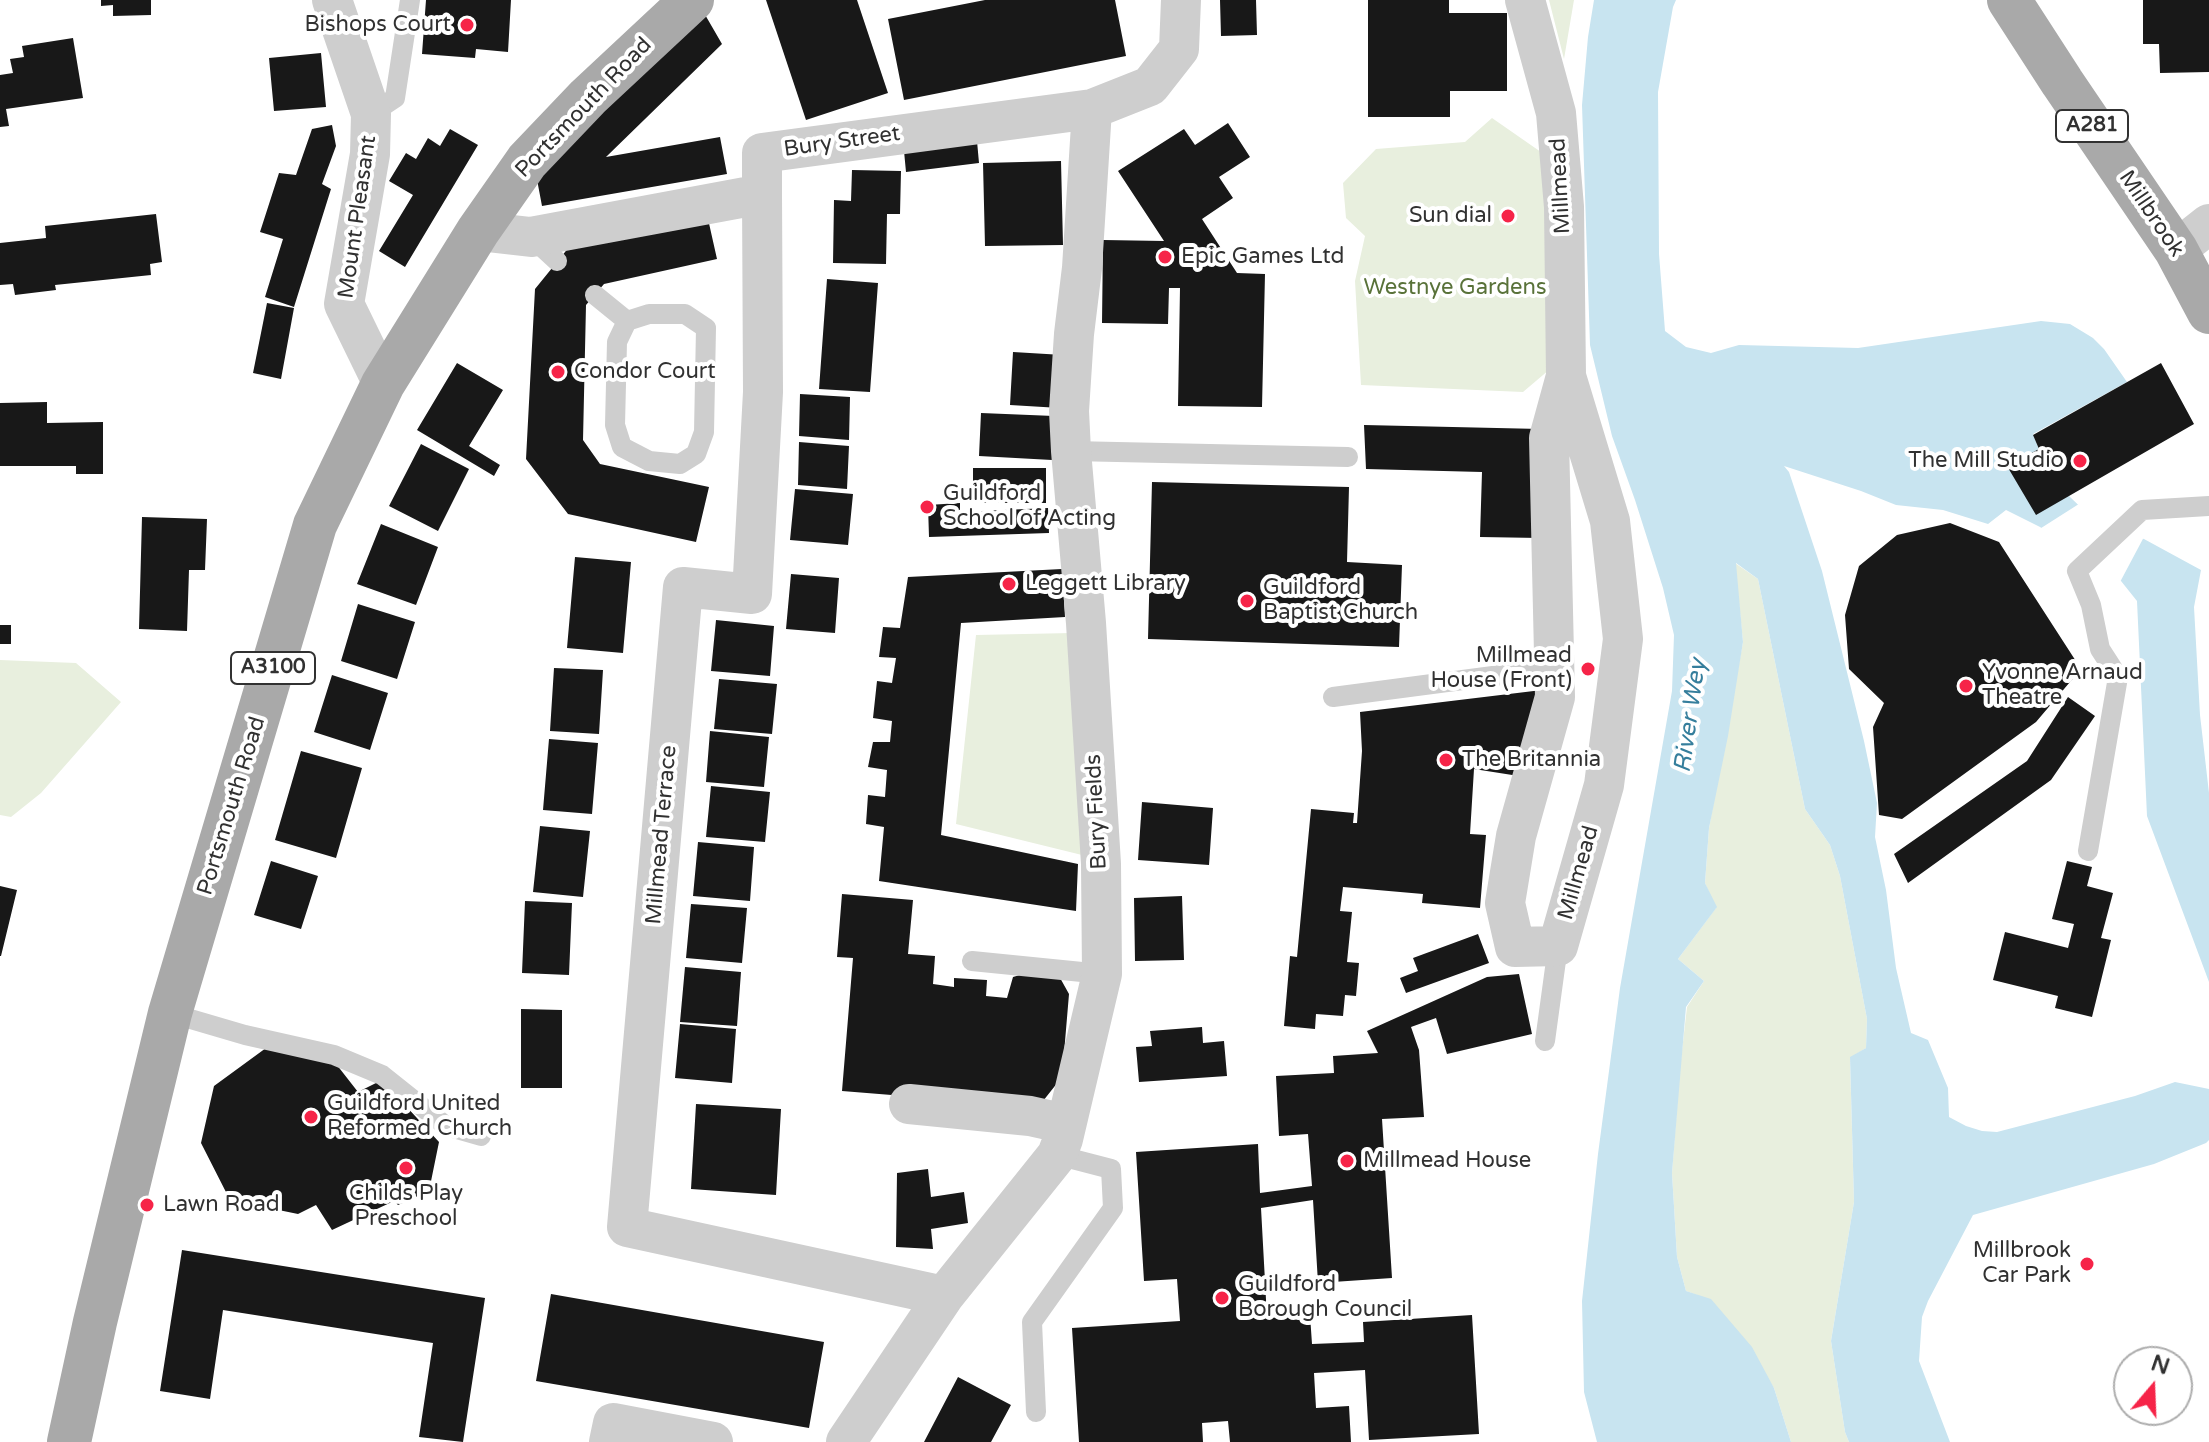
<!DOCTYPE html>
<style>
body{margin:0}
#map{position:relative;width:2209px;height:1442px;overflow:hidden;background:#fff;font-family:"Varela Round",sans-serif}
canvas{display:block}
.north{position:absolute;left:2113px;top:1346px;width:80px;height:80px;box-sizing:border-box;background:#fff;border:2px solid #adadad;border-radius:50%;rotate:19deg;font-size:22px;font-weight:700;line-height:32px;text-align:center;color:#313131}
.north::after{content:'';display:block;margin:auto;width:28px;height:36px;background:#f62448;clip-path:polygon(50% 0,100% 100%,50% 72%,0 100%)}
</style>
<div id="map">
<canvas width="2209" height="1442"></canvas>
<div class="north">N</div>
</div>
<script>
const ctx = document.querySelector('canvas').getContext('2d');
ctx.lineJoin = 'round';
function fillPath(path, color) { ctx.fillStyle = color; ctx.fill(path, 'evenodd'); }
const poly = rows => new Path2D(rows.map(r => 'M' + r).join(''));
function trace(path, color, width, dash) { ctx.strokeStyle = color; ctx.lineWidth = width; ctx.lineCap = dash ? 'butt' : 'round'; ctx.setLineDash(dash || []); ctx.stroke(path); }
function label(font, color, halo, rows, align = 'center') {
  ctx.font = font + ' "Varela Round",sans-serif'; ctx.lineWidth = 8; ctx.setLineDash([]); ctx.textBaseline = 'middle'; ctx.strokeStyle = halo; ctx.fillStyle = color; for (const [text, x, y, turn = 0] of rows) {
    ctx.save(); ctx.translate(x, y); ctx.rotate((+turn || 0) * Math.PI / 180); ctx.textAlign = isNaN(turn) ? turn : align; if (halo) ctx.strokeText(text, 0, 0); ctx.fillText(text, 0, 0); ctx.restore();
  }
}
fillPath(poly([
 [1549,0,1574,0,1564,59],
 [1492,118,1551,159,1556,364,1523,392,1361,385,1355,281,1365,236,1346,218,1343,183,1376,149,1465,142],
 [1735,563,1758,579,1805,809,1830,845,1840,876,1867,1019,1866,1048,1850,1058,1854,1202,1831,1341,1845,1432,1849,1442,1791,1442,1774,1388,1711,1300,1686,1291,1677,1257,1672,1173,1680,1068,1687,1007,1704,981,1678,959,1716,908,1705,883,1709,828,1743,642],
 [1072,633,1082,855,956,824,976,635],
 [0,660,76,663,121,702,41,793,11,817,0,815]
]), '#e8efde');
fillPath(poly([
 [1594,0,1676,0,1673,7,1658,92,1659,254,1665,331,1686,347,1711,353,1739,345,1858,348,2041,321,2070,324,2093,338,2104,349,2127,382,2033,434,2039,449,2069,496,2097,523,2144,539,2201,570,2194,607,2200,715,2209,793,2209,982,2147,816,2137,601,2121,581,2040,527,2006,510,1988,524,1943,510,1896,505,1861,491,1784,466,1789,472,1822,571,1864,741,1877,803,1875,837,1886,890,1896,968,1911,1033,1928,1040,1948,1088,1949,1117,1966,1126,1982,1131,1997,1132,2135,1096,2175,1082,2209,1089,2209,1140,2206,1143,2154,1164,1973,1215,1928,1301,1922,1317,1919,1361,1950,1442,1849,1442,1845,1432,1831,1341,1854,1202,1850,1057,1866,1048,1867,1019,1840,876,1830,845,1805,809,1758,579,1736,563,1743,642,1728,736,1709,828,1705,883,1717,907,1678,959,1704,981,1686,1007,1672,1173,1677,1257,1686,1291,1711,1299,1752,1347,1774,1388,1791,1442,1597,1442,1584,1392,1582,1301,1598,1154,1620,988,1672,691,1674,635,1663,588,1635,500,1612,436,1590,345,1582,105,1588,37]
]), '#c8e4f0');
fillPath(poly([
 [2082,502,2099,519,2145,535,2119,584,2038,530]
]), '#fff');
fillPath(poly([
 [101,0,151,0,151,15,113,16,113,5,101,6],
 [426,0,511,0,508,52,476,49,475,58,422,54],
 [766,0,857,0,888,93,806,120],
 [985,0,1115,0,1126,56,904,100,888,19],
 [1220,0,1256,0,1257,35,1221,36],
 [1368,0,1449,0,1449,13,1507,13,1507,91,1450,91,1450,117,1368,117],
 [2143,0,2209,0,2209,72,2160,73,2159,44,2143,44],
 [700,6,722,44,606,157,720,137,727,174,542,206,535,169],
 [73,38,83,98,6,109,9,126,0,127,0,75,13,73,10,59,24,57,22,46],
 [321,53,326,107,274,111,269,58],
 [1228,123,1250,157,1219,177,1233,198,1202,219,1237,273,1265,274,1262,407,1178,406,1180,288,1169,288,1168,324,1102,323,1103,240,1164,241,1118,171,1184,129,1195,145],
 [332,125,336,146,322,184,331,189,294,307,265,297,283,239,260,232,279,173,296,175,312,129],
 [450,129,478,145,405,267,379,251,413,195,389,181,406,153,416,159,428,138,440,146],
 [977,141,979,163,906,172,904,151],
 [1061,161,1063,245,985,246,983,163],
 [852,170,901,171,900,214,887,214,886,264,833,263,834,200,851,201],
 [706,210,717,259,604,284,586,305,583,440,600,464,709,487,696,542,568,514,526,459,535,289,578,236],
 [156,214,162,262,150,264,151,275,55,285,56,290,15,295,13,284,0,285,0,243,46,238,45,226],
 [827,279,878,283,870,392,819,389],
 [267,303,294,308,281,379,253,373],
 [1013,352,1063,355,1060,408,1010,405],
 [457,363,503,390,469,446,500,465,494,476,417,430],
 [2161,363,2194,424,2036,515,2007,466,2039,449,2033,435],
 [800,394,850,397,849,440,799,436],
 [47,402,47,423,103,422,103,474,76,474,76,466,0,466,0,403],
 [981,413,1054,416,1052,460,979,456],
 [1364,425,1541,429,1540,538,1480,537,1482,472,1366,469],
 [799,442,849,446,847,489,798,485],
 [421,444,469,469,438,531,389,506],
 [973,468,1046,468,1046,503,973,503],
 [1152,482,1349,487,1347,562,1402,565,1399,647,1148,639],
 [795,489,853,494,848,545,790,540],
 [960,503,960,512,1048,508,1049,533,929,537,928,505],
 [142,517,207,519,205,570,189,570,187,631,139,629],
 [1950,523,1999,542,2081,669,2036,722,1902,819,1879,815,1873,727,1884,703,1849,669,1845,615,1859,566,1897,535],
 [381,524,438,547,416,605,357,584],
 [575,557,631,562,623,653,567,648],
 [1062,569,1065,617,961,623,941,835,1078,864,1076,911,879,881,884,827,866,824,868,795,885,797,887,770,868,767,873,742,890,742,892,721,873,718,877,681,892,683,896,658,879,657,883,627,900,628,908,577],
 [791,574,839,578,835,633,786,629],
 [358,604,415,622,397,679,341,661],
 [716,620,774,626,770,676,711,671],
 [0,625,11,625,11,644,0,644],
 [554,668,603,670,599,734,550,731],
 [332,675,388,693,370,750,314,732],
 [719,679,777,684,772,734,714,729],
 [1542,690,1525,777,1474,769,1470,834,1486,835,1480,908,1422,903,1423,894,1343,887,1340,911,1352,912,1347,962,1359,963,1356,996,1345,995,1343,1016,1316,1014,1315,1029,1284,1026,1290,956,1297,957,1311,809,1354,813,1353,823,1357,823,1362,751,1360,712],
 [2068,697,2095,716,2051,780,1908,883,1894,854,2027,761],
 [710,731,769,737,764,787,706,782],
 [549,739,598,743,592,814,543,810],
 [301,751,362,768,336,858,275,840],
 [711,786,770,792,765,842,706,837],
 [1142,802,1213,808,1209,865,1138,860],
 [540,826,590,831,583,897,533,892],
 [698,842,754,847,750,901,693,896],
 [271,861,318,876,301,929,254,915],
 [2067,861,2092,867,2087,886,2113,893,2101,938,2111,940,2092,1017,2055,1008,2058,996,1993,980,2005,932,2068,948,2074,924,2052,919],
 [0,886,17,890,1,956,0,956],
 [842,894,913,900,908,954,935,956,933,984,954,987,954,978,987,980,986,996,1007,998,1013,977,1037,970,1059,976,1069,994,1062,1077,1043,1101,904,1096,842,1091,853,958,837,957],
 [1182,896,1184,960,1135,961,1134,898],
 [525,901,572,903,569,975,522,973],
 [691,904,747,908,742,963,686,958],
 [1478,934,1489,963,1406,993,1400,978,1418,971,1413,958],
 [685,967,741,972,737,1026,680,1022],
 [1519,974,1532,1034,1447,1054,1436,1018,1411,1027,1419,1050,1424,1117,1382,1119,1392,1278,1318,1283,1313,1200,1261,1208,1267,1318,1310,1315,1312,1344,1364,1342,1363,1322,1472,1315,1479,1434,1369,1440,1365,1370,1314,1373,1316,1408,1349,1406,1351,1442,1230,1442,1228,1421,1202,1423,1203,1442,1079,1442,1072,1328,1180,1321,1177,1279,1144,1281,1136,1152,1258,1144,1260,1193,1312,1186,1308,1134,1279,1136,1276,1076,1334,1073,1333,1056,1378,1053,1367,1031,1487,977],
 [521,1009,562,1010,562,1088,521,1088],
 [680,1024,736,1029,732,1083,675,1078],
 [1202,1027,1203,1043,1224,1041,1227,1076,1139,1082,1136,1047,1152,1046,1150,1031],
 [266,1048,333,1060,358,1092,382,1080,439,1142,429,1191,398,1205,394,1201,332,1230,316,1205,298,1214,230,1200,201,1143,214,1086],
 [696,1104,781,1109,776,1195,691,1189],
 [928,1169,931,1197,964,1192,968,1223,931,1229,933,1249,896,1247,897,1173],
 [182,1250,485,1298,463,1442,419,1437,433,1343,223,1310,210,1399,160,1391],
 [551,1294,824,1342,809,1428,536,1381],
 [958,1377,1011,1405,991,1442,924,1442]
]), '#181818');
trace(poly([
 [371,114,395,98,410,0],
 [531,237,557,261],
 [595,295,627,321],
 [649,314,685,314,706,328,704,432,696,454,680,464,649,461,622,447,615,425,617,342,627,321,649,314],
 [1071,451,1348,457],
 [1333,697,1554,668],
 [2088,851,2118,677,2100,649,2091,605,2077,571,2142,510,2209,506],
 [972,961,1102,974],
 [170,1013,245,1035,334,1055,382,1075,446,1126,481,1136],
 [1545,1041,1558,946],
 [1036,1412,1032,1322,1113,1208,1111,1169,1057,1155]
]), '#cecece', 20);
trace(poly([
 [332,0,371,114,370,154,344,304,383,384],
 [1525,0,1556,113,1564,207,1566,376,1610,521,1623,639,1604,785,1558,946,1515,947,1505,903,1516,836,1555,697,1549,438,1566,376],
 [762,194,763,392,752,594,683,587,627,1227,944,1296],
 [478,231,531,237,762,194,762,153,1092,109,1150,86,1179,49,1181,0],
 [2176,250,2209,224],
 [909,1104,1030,1116,1066,1124],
 [609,1442,613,1423,713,1442],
 [846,1442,944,1296,1057,1155,1063,1139,1102,974,1101,864,1086,623,1071,451,1069,411,1074,334,1082,268,1092,109]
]), '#cecece', 40);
trace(poly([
 [2009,0,2062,82,2176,250,2209,312],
 [69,1442,95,1322,170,1013,315,525,383,384,478,231,527,161,588,97,692,0]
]), '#a9a9a9', 44);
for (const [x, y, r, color] of [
 [467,25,8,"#f62448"],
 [1508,216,8,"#f62448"],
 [1165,257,8,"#f62448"],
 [558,372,8,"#f62448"],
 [2080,461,8,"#f62448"],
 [927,507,8,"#f62448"],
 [1009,584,8,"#f62448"],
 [1247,601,8,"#f62448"],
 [1588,669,8,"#f62448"],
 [1966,686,8,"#f62448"],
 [1446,760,8,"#f62448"],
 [311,1117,8,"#f62448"],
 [1347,1161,8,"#f62448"],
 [406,1168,8,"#f62448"],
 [147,1205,8,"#f62448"],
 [2087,1264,8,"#f62448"],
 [1222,1298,8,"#f62448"]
]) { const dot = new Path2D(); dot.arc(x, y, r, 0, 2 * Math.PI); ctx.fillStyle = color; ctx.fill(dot); trace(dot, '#fff', 3); }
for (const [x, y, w] of [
 [2092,126,72],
 [273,668,84]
]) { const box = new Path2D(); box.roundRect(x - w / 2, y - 16, w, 32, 6); ctx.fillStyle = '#fff'; ctx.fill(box); trace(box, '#313131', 2); }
label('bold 20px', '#313131', null, [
 ["A281",2092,126],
 ["A3100",273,668]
]);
label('22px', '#313131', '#fff', [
 ["Bishops Court",451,25,"right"],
 ["Sun dial",1492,216,"right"],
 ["Epic Games Ltd",1181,257],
 ["Condor Court",574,372],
 ["The Mill Studio",2064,461,"right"],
 ["Guildford",943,494],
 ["School of Acting",943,519],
 ["Leggett Library",1025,584],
 ["Guildford",1263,588],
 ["Baptist Church",1263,613],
 ["Millmead",1572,656,"right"],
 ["House (Front)",1572,681,"right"],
 ["Yvonne Arnaud",1982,673],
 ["Theatre",1982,698],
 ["The Britannia",1462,760],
 ["Guildford United",327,1104],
 ["Reformed Church",327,1129],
 ["Millmead House",1363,1161],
 ["Childs Play",406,1194,"center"],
 ["Preschool",406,1219,"center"],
 ["Lawn Road",163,1205],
 ["Millbrook",2071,1251,"right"],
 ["Car Park",2071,1276,"right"],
 ["Guildford",1238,1285],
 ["Borough Council",1238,1310]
], 'left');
label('22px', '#313131', '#fff', [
 ["Portsmouth Road",584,108,-46],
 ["Bury Street",842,142,-8],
 ["Millmead",1561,186,-93],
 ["Millbrook",2151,214,56],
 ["Mount Pleasant",358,217,-82],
 ["Portsmouth Road",232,806,-73],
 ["Bury Fields",1097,812,-93],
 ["Millmead Terrace",662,835,-85],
 ["Millmead",1579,873,-74]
]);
label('22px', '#597239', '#fff', [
 ["Westnye Gardens",1455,288]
]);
label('italic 24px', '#357e9c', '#fff', [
 ["River Wey",1691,716,-82]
]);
</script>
